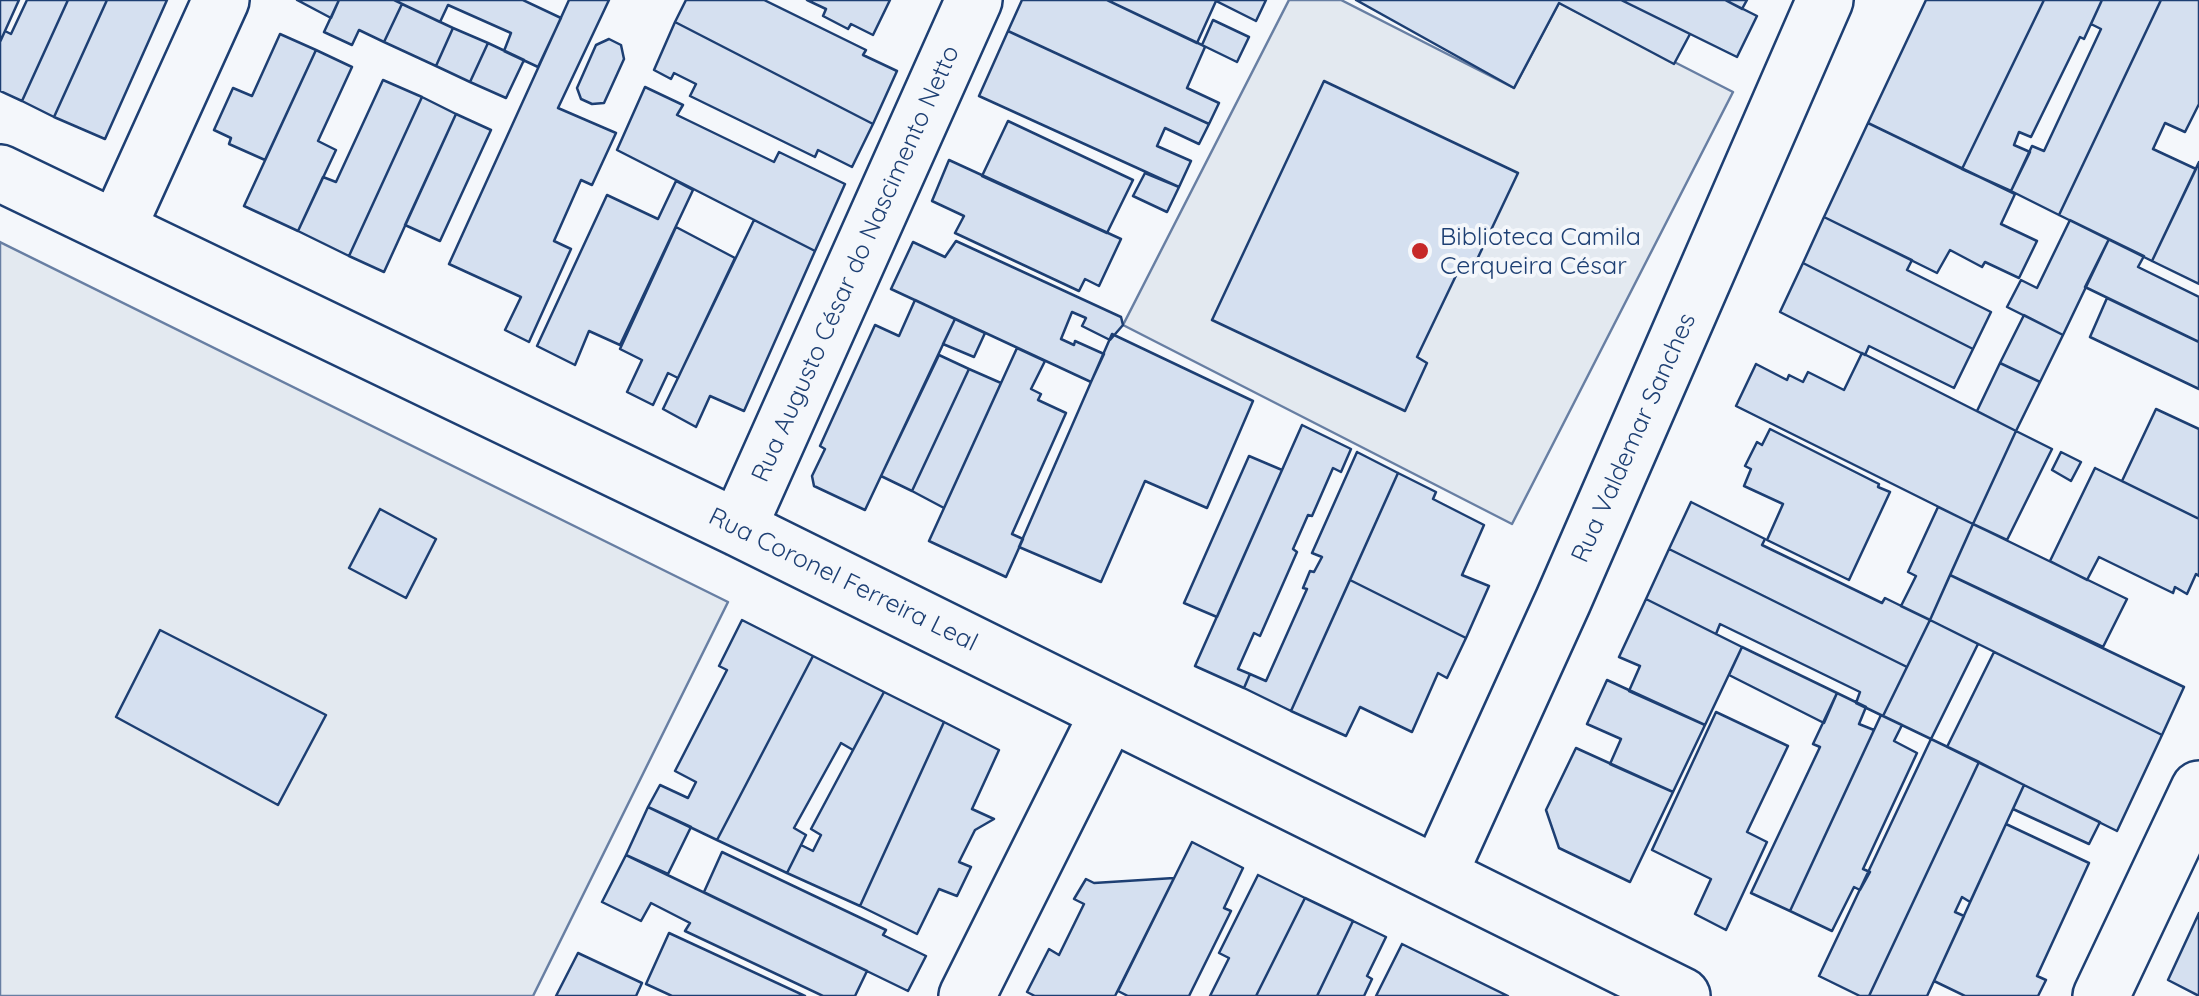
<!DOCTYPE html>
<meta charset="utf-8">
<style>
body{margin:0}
canvas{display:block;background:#f4f7fb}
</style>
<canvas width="2199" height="996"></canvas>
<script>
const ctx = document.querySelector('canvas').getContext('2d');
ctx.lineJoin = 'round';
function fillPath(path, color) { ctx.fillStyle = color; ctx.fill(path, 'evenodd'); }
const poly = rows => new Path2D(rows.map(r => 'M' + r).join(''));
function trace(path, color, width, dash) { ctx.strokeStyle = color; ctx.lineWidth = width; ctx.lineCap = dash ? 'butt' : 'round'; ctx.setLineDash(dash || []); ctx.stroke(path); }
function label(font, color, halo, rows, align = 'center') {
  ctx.font = font + ' Quicksand,sans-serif'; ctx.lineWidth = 8; ctx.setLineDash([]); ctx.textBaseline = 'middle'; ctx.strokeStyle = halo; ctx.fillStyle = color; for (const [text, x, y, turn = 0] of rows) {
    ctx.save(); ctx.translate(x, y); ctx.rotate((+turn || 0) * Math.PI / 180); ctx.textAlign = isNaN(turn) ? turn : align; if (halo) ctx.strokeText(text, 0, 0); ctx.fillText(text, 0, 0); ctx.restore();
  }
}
const green = poly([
 [1289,0,1341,0,1514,88,1559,3,1733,92,1512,524,1123,325,1289,0],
 [0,242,728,602,533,996,0,996,0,242]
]);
fillPath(green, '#e3e9f0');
trace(green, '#687fa3', 2.5);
const building = poly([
 [0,0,19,0,0,42,0,0],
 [27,0,68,0,22,101,0,91,0,42,5,31,11,34,27,0],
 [68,0,107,0,54,117,22,101,68,0],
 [107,0,167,0,105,139,54,117,107,0],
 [297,0,339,0,331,18,297,0],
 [339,0,394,0,402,4,384,42,359,30,352,45,324,32,339,0],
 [394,0,523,0,561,18,538,67,504,51,511,33,448,5,440,22,394,0],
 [569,0,609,0,558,108,616,133,592,185,581,180,554,241,571,249,529,342,505,330,521,297,449,264,569,0],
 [686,0,764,0,866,50,863,55,897,71,873,124,675,22,686,0],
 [807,0,890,0,873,35,851,24,848,29,823,16,826,9,807,0],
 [1022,0,1107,0,1202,45,1205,47,1187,88,1219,103,1209,124,1008,31,1022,0],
 [1107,0,1266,0,1256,21,1216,1,1197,43,1107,0],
 [1356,0,1621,0,1690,34,1674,64,1559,3,1514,88,1356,0],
 [1621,0,1725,0,1757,16,1737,57,1621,0],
 [1725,0,1747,0,1742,9,1725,0],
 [1926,0,2044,0,1962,169,1868,123,1926,0],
 [2044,0,2102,0,2084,39,2080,37,2031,137,2019,132,2014,145,2030,152,2011,191,1962,169,2044,0],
 [2102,0,2161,0,2059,215,2011,191,2032,146,2044,151,2101,29,2091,24,2102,0],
 [2161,0,2199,0,2199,104,2185,132,2165,123,2153,149,2196,169,2152,261,2059,215,2161,0],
 [402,4,453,28,436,66,384,42,402,4],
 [1213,20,1249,37,1237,62,1202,45,1213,20],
 [675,22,873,124,852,167,818,150,815,157,690,96,696,84,674,73,671,79,654,70,675,22],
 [453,28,488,43,470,82,436,66,453,28],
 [1008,31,1209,124,1199,144,1165,128,1157,146,1191,161,1179,187,979,96,1008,31],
 [280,34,316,50,265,160,229,144,231,138,214,130,233,88,252,96,280,34],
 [609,39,621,45,624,59,604,103,592,104,581,99,577,88,596,45,609,39],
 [488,43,524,60,506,98,470,82,488,43],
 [316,50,352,67,318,141,336,150,298,231,244,206,316,50],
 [383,80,422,97,349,256,298,231,323,177,336,182,383,80],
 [1324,81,1518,173,1473,268,1462,263,1417,357,1427,363,1405,411,1212,320,1324,81],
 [645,87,683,105,677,115,774,162,779,152,845,184,815,251,617,150,645,87],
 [422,97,456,114,384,272,349,256,422,97],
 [456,114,491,130,440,241,405,225,456,114],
 [1008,121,1133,180,1107,233,982,176,1008,121],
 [1868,123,2015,194,2001,224,2037,241,2019,278,1985,262,1982,267,1950,250,1937,273,1824,217,1868,123],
 [949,160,1121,239,1099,286,1085,279,1079,291,955,233,964,216,932,201,949,160],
 [2199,162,2199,284,2152,261,2199,162],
 [1145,173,1179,187,1167,212,1133,196,1145,173],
 [676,181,693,190,620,345,589,331,575,365,537,346,607,195,658,219,676,181],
 [1824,217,1912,260,1907,270,1991,312,1973,349,1803,263,1824,217],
 [754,220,815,251,744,411,710,396,696,427,663,409,754,220],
 [2070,220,2109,239,2063,335,2007,307,2021,280,2037,288,2070,220],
 [676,227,735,258,678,378,668,373,653,405,627,392,642,360,620,349,676,227],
 [2109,239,2144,256,2138,267,2199,297,2199,342,2085,287,2109,239],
 [956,241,1121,317,1123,325,1110,340,1082,326,1086,318,1072,312,1061,339,1074,345,1075,341,1104,354,1091,382,891,289,913,242,945,257,956,241],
 [1803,263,1973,349,1954,388,1869,346,1865,355,1780,312,1803,263],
 [2107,298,2199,342,2199,389,2090,337,2107,298],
 [915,300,955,319,865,510,814,486,812,476,825,449,820,446,875,325,899,336,915,300],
 [2024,315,2063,335,2040,382,2000,363,2024,315],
 [955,319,985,333,974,357,943,344,955,319],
 [1112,334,1253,401,1207,508,1145,481,1101,582,1019,547,1112,334],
 [1017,348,1045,361,1031,389,1041,394,1038,400,1066,413,1012,534,1023,539,1006,577,929,541,1017,348],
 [1862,353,2016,431,1973,524,1736,406,1756,364,1787,380,1789,375,1803,382,1808,372,1844,390,1862,353],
 [939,355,969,369,912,491,881,476,939,355],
 [2000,363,2040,382,2016,431,1977,411,2000,363],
 [969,369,1001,383,944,508,912,491,969,369],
 [2156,409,2199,429,2199,519,2122,481,2156,409],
 [1302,425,1351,449,1341,472,1333,468,1312,516,1308,515,1293,549,1297,552,1260,636,1254,633,1238,669,1250,674,1244,688,1195,666,1302,425],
 [1770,429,1879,484,1878,487,1890,492,1849,580,1767,540,1783,504,1744,486,1751,469,1745,466,1757,442,1762,445,1770,429],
 [2016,431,2052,449,2007,540,1973,524,2016,431],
 [1357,452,1398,473,1291,711,1244,688,1250,674,1266,681,1307,589,1303,588,1310,571,1314,572,1322,557,1312,553,1357,452],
 [2061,452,2081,462,2071,481,2052,470,2061,452],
 [1249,456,1282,470,1217,617,1184,603,1249,456],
 [2095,468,2199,519,2199,576,2196,574,2187,594,2175,587,2173,593,2099,557,2087,580,2050,561,2095,468],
 [1398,473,1436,492,1433,499,1484,525,1462,575,1489,586,1466,638,1350,580,1398,473],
 [1691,502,1765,539,1762,545,1882,603,1885,598,1930,620,1907,667,1669,549,1691,502],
 [1938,507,1973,524,1930,620,1901,606,1916,576,1908,572,1938,507],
 [380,509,436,539,406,598,349,568,380,509],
 [1973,524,2127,599,2103,647,1950,575,1973,524],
 [1669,549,1907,667,1883,716,1856,703,1860,692,1720,624,1716,634,1646,599,1669,549],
 [1950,575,2184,687,2162,735,1930,620,1950,575],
 [1350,580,1466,638,1447,678,1438,673,1412,732,1360,707,1346,736,1291,711,1350,580],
 [1646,599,1742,647,1705,725,1629,691,1640,666,1619,657,1646,599],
 [742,620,813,656,717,840,648,807,660,785,688,798,696,782,675,771,727,670,719,666,742,620],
 [1930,620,1978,644,1931,739,1883,716,1930,620],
 [160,630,326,715,278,805,116,717,160,630],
 [1742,647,1837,693,1824,723,1729,675,1742,647],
 [1994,652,2162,735,2117,831,1947,747,1994,652],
 [813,656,884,692,853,750,841,743,794,828,806,835,787,873,717,840,813,656],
 [1607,680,1705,725,1673,792,1610,764,1621,739,1587,724,1607,680],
 [884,692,944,722,860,906,787,873,801,845,813,851,821,835,811,829,884,692],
 [1837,693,1866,707,1859,724,1874,730,1790,911,1751,893,1820,747,1813,744,1837,693],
 [1716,712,1788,746,1747,832,1767,842,1726,930,1695,914,1711,879,1652,850,1716,712],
 [1881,715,1902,725,1894,741,1917,753,1863,869,1870,872,1860,890,1854,887,1832,931,1790,911,1881,715],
 [944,722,999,750,972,809,994,819,975,830,959,862,971,867,957,896,939,889,917,934,860,906,944,722],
 [1931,739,1979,762,1869,996,1860,996,1819,976,1931,739],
 [1576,748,1673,792,1630,882,1559,848,1546,810,1576,748],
 [1979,762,2024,785,1970,902,1962,897,1955,912,1964,916,1934,981,1927,996,1869,996,1979,762],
 [2024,785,2100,822,2089,844,2013,809,2024,785],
 [648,807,691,827,668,874,626,855,648,807],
 [2006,824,2089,863,2037,976,2046,980,2038,996,1965,996,1934,981,2006,824],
 [1192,842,1243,868,1224,908,1231,911,1189,996,1128,996,1118,991,1192,842],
 [722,852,886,930,883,935,926,956,908,991,704,892,722,852],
 [626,855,867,971,855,996,823,996,685,931,690,923,651,903,641,921,602,902,626,855],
 [1258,875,1305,898,1256,996,1210,996,1229,958,1219,953,1258,875],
 [1174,878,1115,996,1035,996,1027,992,1049,949,1059,955,1084,904,1074,899,1086,879,1094,883,1174,878],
 [1305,898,1353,921,1317,996,1256,996,1305,898],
 [2199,913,2199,996,2168,980,2199,913],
 [1353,921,1386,937,1367,976,1372,979,1364,996,1317,996,1353,921],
 [669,933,805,996,672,996,646,984,669,933],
 [1402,944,1508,996,1376,996,1402,944],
 [578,953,642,983,636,996,556,996,578,953]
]);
fillPath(building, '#d5e0f0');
trace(building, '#1d3f73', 2.5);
const minor = poly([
 [0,173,738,528,1682,996],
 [118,227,221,0],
 [738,528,974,0],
 [1439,874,1563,601,1825,0],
 [967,996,1109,712],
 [2101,996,2199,789]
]);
trace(minor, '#1d3f73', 60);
trace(minor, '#f4f7fb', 55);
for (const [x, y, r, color] of [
 [1420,251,10,"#c62828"]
]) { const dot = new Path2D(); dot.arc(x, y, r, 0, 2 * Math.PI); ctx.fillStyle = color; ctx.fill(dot); trace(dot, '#f4f7fb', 4); }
label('25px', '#1d3f73', '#f4f7fb', [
 ["Biblioteca Camila",1440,237],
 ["Cerqueira César",1440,266]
], 'left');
label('25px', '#1d3f73', '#f4f7fb', [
 ["Rua Augusto César do Nascimento Netto",856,264,-66],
 ["Rua Valdemar Sanches",1634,438,-66],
 ["Rua Coronel Ferreira Leal",843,580,26]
]);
</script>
